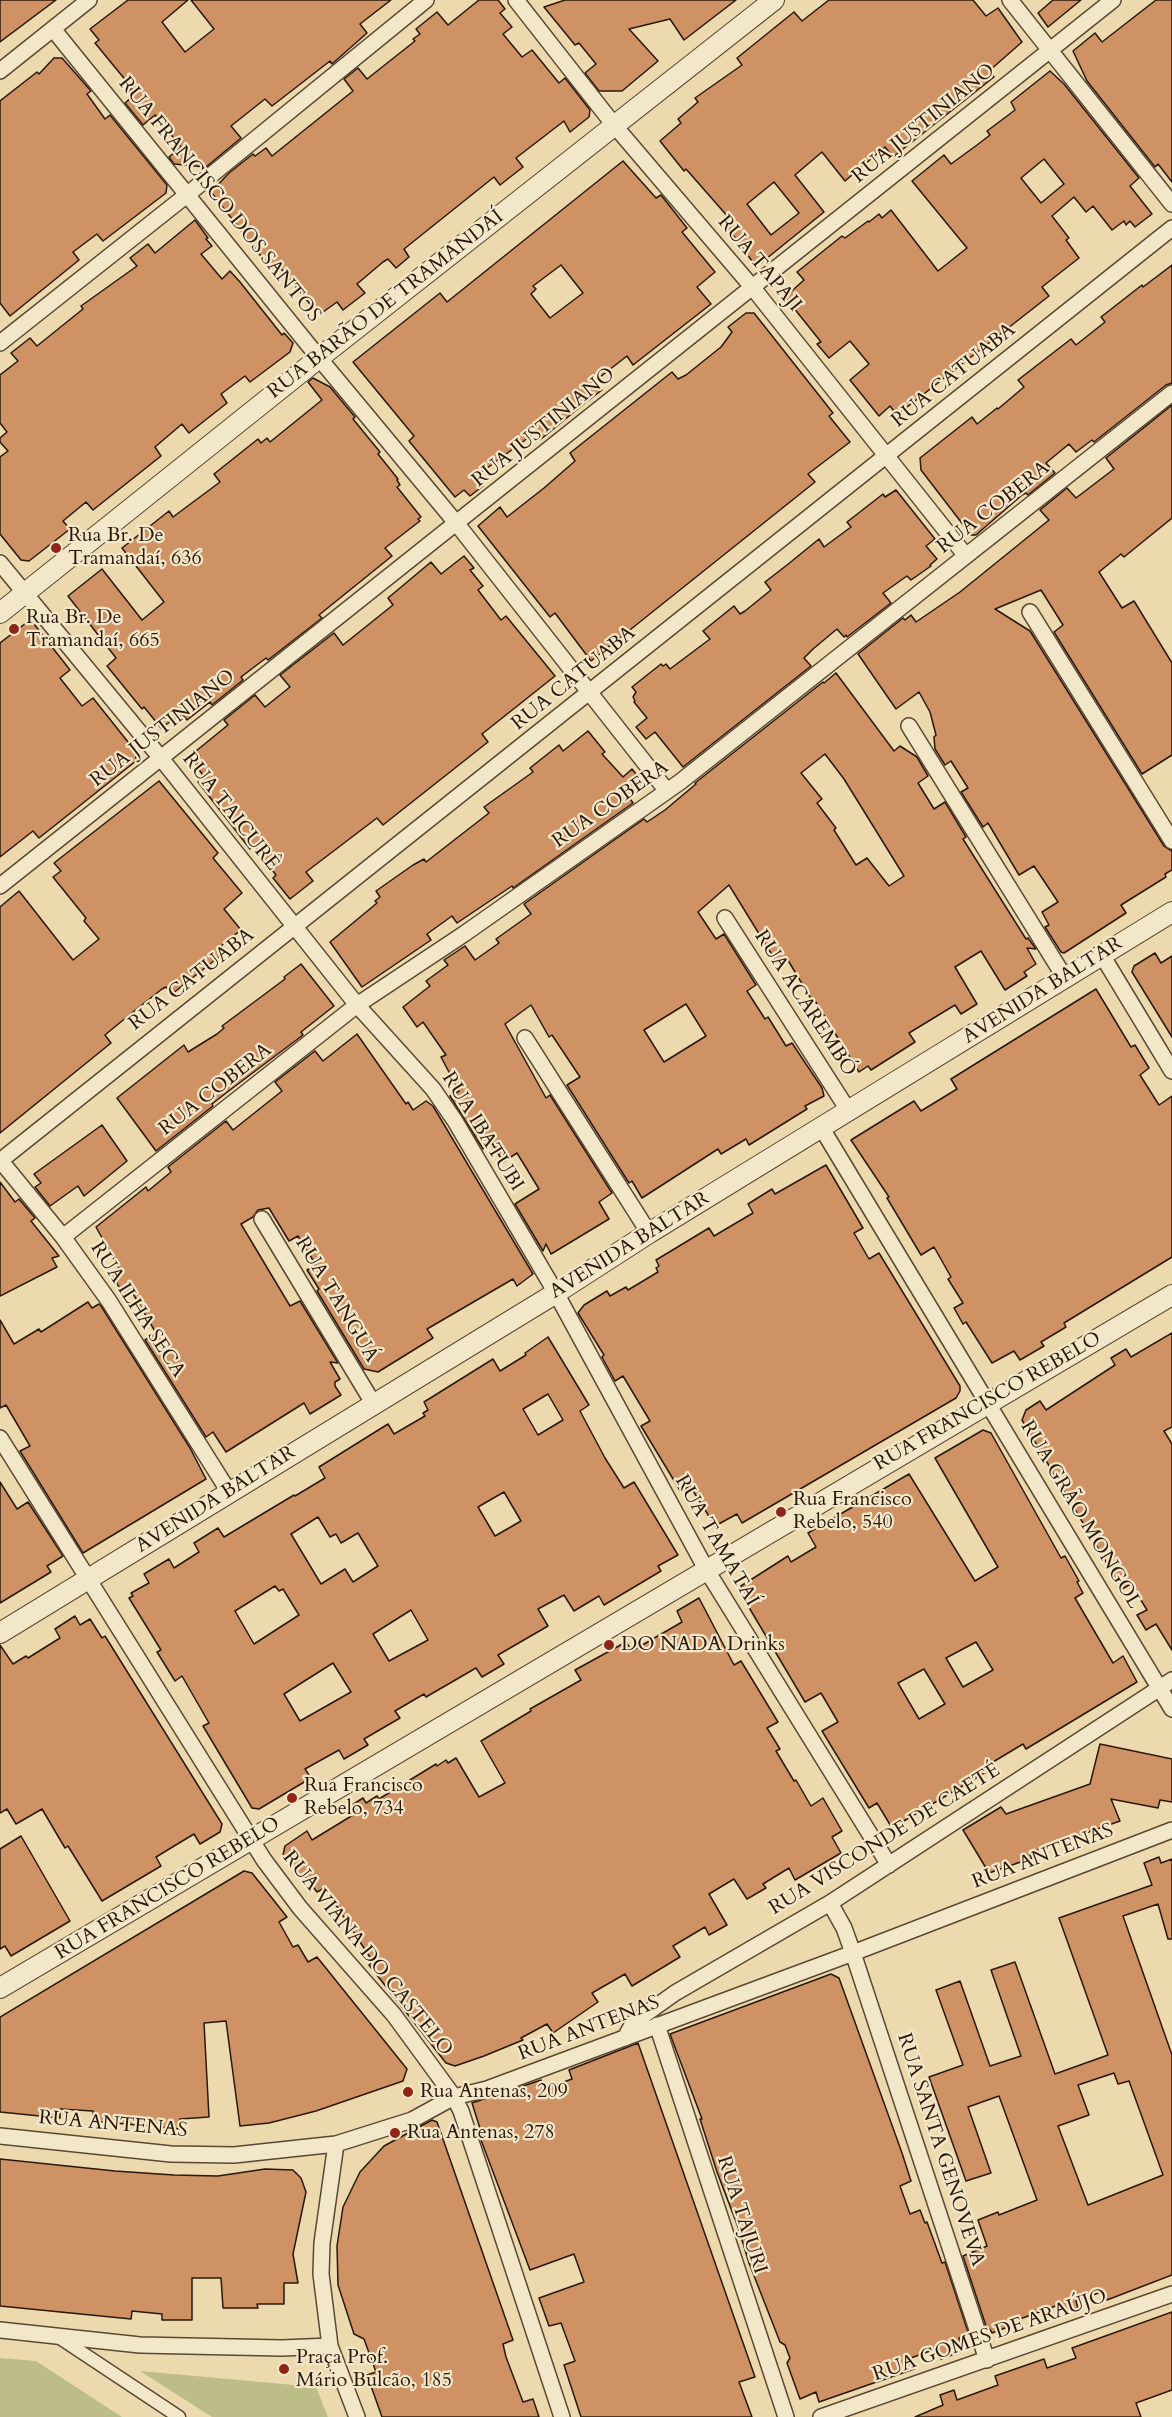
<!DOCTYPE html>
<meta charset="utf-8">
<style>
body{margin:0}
canvas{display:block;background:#ecdaae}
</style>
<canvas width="1172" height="2417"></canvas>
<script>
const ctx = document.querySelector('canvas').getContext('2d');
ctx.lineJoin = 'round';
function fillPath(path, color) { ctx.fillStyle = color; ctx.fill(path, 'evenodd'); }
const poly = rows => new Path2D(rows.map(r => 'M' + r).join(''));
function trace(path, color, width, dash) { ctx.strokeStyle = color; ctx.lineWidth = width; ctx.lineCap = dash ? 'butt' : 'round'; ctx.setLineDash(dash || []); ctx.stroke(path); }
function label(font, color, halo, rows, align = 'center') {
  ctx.font = font + ' Cardo,serif'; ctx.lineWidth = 4.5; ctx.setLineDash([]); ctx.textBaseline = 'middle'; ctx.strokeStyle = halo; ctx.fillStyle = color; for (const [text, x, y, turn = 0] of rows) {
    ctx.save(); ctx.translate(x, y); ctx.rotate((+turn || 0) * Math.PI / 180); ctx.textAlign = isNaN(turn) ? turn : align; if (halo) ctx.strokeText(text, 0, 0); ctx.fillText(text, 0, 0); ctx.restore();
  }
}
fillPath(poly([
 [0,2358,36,2361,122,2417,0,2417],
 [140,2371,316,2387,328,2417,212,2417]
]), '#bdbe87');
const building = poly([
 [0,0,56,0,0,42,0,0],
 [128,0,188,0,162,22,185,52,214,29,191,0,391,0,360,24,367,33,332,64,330,61,272,106,265,99,231,126,241,138,206,167,174,164,169,157,181,147,155,115,143,125,125,103,132,97,128,92,132,88,95,43,99,40,90,29,128,0],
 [479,0,498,0,505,9,500,13,512,27,503,34,522,57,532,50,559,83,565,78,590,110,589,117,570,132,564,121,516,158,523,167,500,185,494,177,404,249,409,257,396,268,388,259,383,262,357,284,365,293,343,310,337,302,319,315,277,264,271,269,211,192,229,173,253,154,255,156,266,148,272,156,353,91,344,79,358,68,367,79,415,41,413,39,420,34,416,29,437,12,448,25,479,0],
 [565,0,736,0,684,40,670,19,629,29,658,61,622,91,599,91,585,73,596,64,579,43,575,45,544,7,565,0],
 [829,0,973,0,986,16,998,8,1022,42,989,71,994,77,893,157,885,147,845,181,822,152,795,175,824,212,761,263,752,261,724,223,729,218,686,169,684,171,660,141,681,123,678,119,698,102,695,98,742,65,737,58,794,12,802,21,829,0],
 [774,182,799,213,771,235,747,204,774,182],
 [1053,0,1081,0,1048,27,1038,13,1053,0],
 [1156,0,1172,0,1172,182,1158,164,1155,167,1087,81,1073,51,1095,33,1102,42,1156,0],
 [54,58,62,58,91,91,87,94,105,119,110,115,167,185,166,193,103,241,97,234,73,252,79,260,10,316,0,303,0,101,37,72,39,74,54,58],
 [1050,71,1064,84,1139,178,1130,186,1152,214,1135,227,1130,221,1126,225,1124,221,1112,230,1093,206,1086,212,1074,197,1052,216,1069,238,1066,240,1079,258,1042,287,1049,296,897,415,890,406,879,416,850,380,869,364,850,341,829,358,817,344,821,342,785,297,804,280,797,272,842,236,845,238,868,221,869,222,879,214,882,218,891,210,938,271,967,248,912,181,944,155,951,164,977,145,990,135,987,131,1015,110,1011,102,1050,71],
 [1044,159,1064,184,1041,203,1021,178,1044,159],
 [623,161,656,198,661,195,687,228,682,232,715,272,697,287,711,304,633,365,627,356,595,381,602,390,585,403,541,439,536,432,475,477,483,486,470,496,464,490,455,497,409,441,414,436,353,362,440,293,447,302,623,161],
 [561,265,583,293,550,318,531,294,536,289,533,286,561,265],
 [195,220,208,238,206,239,212,246,201,254,222,279,230,271,240,282,282,335,284,333,293,343,290,352,250,382,245,376,221,394,227,403,189,433,182,424,155,447,161,456,93,510,86,502,63,521,70,529,29,561,21,560,0,534,0,457,8,451,0,442,0,438,7,432,0,423,0,375,18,361,11,353,30,338,37,346,83,309,81,306,137,266,130,258,148,244,155,253,195,220],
 [1172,265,1172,383,1166,385,1094,442,1092,440,1076,452,1069,444,1046,463,1055,473,1028,495,1026,493,1022,495,976,535,971,535,921,470,920,458,972,417,977,424,997,408,998,409,1024,387,1018,380,1071,339,1076,345,1105,322,1101,317,1142,285,1143,287,1172,265],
 [746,313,754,313,833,413,829,416,850,442,808,474,815,482,591,661,555,613,550,617,478,526,500,507,507,517,544,488,575,461,570,453,672,372,678,379,686,375,721,347,732,332,728,327,746,313],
 [313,378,330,387,355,417,353,419,380,452,378,454,398,479,397,480,400,485,397,487,421,517,418,519,420,521,385,548,392,556,319,615,322,618,268,660,266,658,241,677,243,680,212,705,210,702,187,720,182,714,161,728,144,707,142,709,107,666,116,658,68,596,102,569,142,620,164,602,122,548,169,511,173,517,220,482,214,474,258,439,261,443,267,438,270,442,322,400,308,382,313,378],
 [1172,405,1172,518,1124,557,1121,554,1099,572,1122,608,1134,601,1172,663,1172,755,1142,774,1054,632,1063,625,1041,590,995,609,1030,631,1164,846,1172,851,1172,870,1165,874,1166,877,1121,905,1126,913,1064,953,1061,952,1045,927,1049,925,1042,912,1058,902,1034,866,1019,875,988,823,983,827,961,792,968,788,951,761,945,765,935,749,934,737,936,735,930,712,919,692,896,709,858,654,903,618,905,620,911,615,916,622,960,592,1049,520,1040,510,1067,488,1076,498,1114,469,1106,458,1172,405],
 [896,490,935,539,926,546,937,559,930,565,931,566,911,580,907,576,883,593,891,603,847,637,846,635,844,637,837,629,813,649,804,658,811,666,683,767,655,732,646,739,636,727,647,718,634,702,635,701,633,697,636,692,632,687,661,664,663,666,666,664,670,669,710,639,703,631,734,606,740,614,745,611,771,590,765,582,787,565,819,539,824,547,851,527,847,522,883,494,885,497,896,490],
 [464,556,474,568,470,570,483,586,478,590,501,620,506,616,555,676,482,734,488,742,383,825,377,818,306,872,313,881,290,899,273,878,276,875,254,846,250,849,198,782,204,777,196,765,198,764,195,760,200,756,196,751,228,725,224,720,255,695,265,707,290,687,280,675,334,633,343,645,393,605,388,598,431,562,441,574,464,556],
 [26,623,34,624,70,670,60,678,82,706,93,698,136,752,136,761,39,838,33,831,0,857,0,643,26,623],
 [836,673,894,751,900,746,917,757,928,776,918,783,934,809,945,802,966,837,963,839,1026,939,1028,938,1036,949,1027,948,1036,964,1024,972,1027,976,1005,990,981,951,955,967,977,1004,961,1014,955,1005,909,1033,915,1042,871,1070,868,1066,859,1072,815,1001,813,1002,786,957,777,963,729,885,698,912,716,939,724,934,756,985,747,991,765,1019,768,1017,786,1046,792,1043,822,1088,824,1096,805,1106,807,1109,749,1145,746,1139,721,1154,718,1149,642,1198,632,1181,629,1183,567,1085,580,1077,552,1035,549,1037,531,1005,505,1024,546,1098,550,1095,612,1193,599,1202,609,1219,551,1254,546,1244,543,1251,515,1204,539,1189,517,1153,503,1162,492,1143,483,1149,450,1096,459,1091,441,1057,446,1055,423,1022,417,1027,403,1007,430,986,426,981,448,965,444,960,465,946,475,960,499,943,496,939,531,914,524,904,644,819,647,822,665,810,696,784,695,783,823,682,824,683,836,673],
 [825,754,844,779,904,876,889,886,867,858,856,865,834,830,836,828,817,803,822,799,801,773,825,754],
 [686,1004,706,1036,664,1062,644,1030,686,1004],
 [588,731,605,752,602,754,623,777,632,769,644,784,629,797,633,803,513,888,512,886,457,923,452,916,427,934,431,940,362,987,330,942,377,903,375,901,380,897,376,891,413,865,424,859,426,862,489,813,484,807,533,772,530,768,559,745,563,751,588,731],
 [159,781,218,853,213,858,242,893,224,909,241,930,221,946,225,952,172,994,166,987,162,989,128,1016,105,1035,111,1043,0,1133,0,907,19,891,73,960,99,939,84,921,86,918,53,877,61,871,54,863,159,781],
 [1155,953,1161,963,1172,956,1172,1037,1132,972,1134,966,1155,953],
 [301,964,334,1006,301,1032,303,1035,230,1090,212,1104,213,1106,156,1151,117,1098,184,1045,188,1052,217,1034,224,1028,222,1026,285,979,284,977,301,964],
 [1096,989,1131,1047,1135,1045,1149,1068,1140,1075,1159,1105,1172,1096,1172,1257,1064,1323,1066,1327,1041,1342,1044,1346,1020,1360,1014,1351,992,1363,966,1322,963,1324,954,1308,963,1303,948,1279,951,1277,934,1247,921,1255,887,1198,889,1197,851,1140,914,1101,921,1111,957,1089,951,1079,1096,989],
 [357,1034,406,1104,408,1102,413,1110,426,1101,433,1106,533,1274,517,1286,513,1279,427,1329,433,1338,378,1372,364,1369,317,1291,319,1289,307,1270,316,1265,298,1236,289,1241,269,1208,258,1210,253,1217,241,1224,290,1306,300,1301,338,1363,330,1362,340,1379,335,1382,335,1386,341,1395,310,1414,304,1403,226,1452,213,1432,206,1437,145,1340,156,1333,132,1292,125,1297,113,1277,121,1272,96,1227,146,1187,148,1191,171,1172,168,1167,226,1121,233,1130,282,1091,275,1082,315,1051,323,1061,357,1034],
 [102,1125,127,1161,84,1196,78,1186,50,1206,35,1187,41,1183,34,1174,102,1125],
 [826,1165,863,1228,854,1233,869,1259,879,1253,960,1386,960,1391,956,1398,742,1523,737,1514,715,1526,690,1486,681,1492,641,1426,650,1421,623,1376,615,1381,602,1357,604,1355,578,1313,584,1305,607,1291,610,1296,626,1287,628,1290,658,1272,656,1268,659,1266,656,1260,709,1228,714,1236,753,1213,748,1204,772,1189,775,1194,826,1165],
 [0,1182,15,1202,19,1199,35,1218,31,1221,59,1256,52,1258,57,1267,0,1296,0,1182],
 [88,1302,92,1308,99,1304,101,1306,190,1448,206,1479,83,1553,20,1451,30,1446,6,1405,0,1408,0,1320,14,1344,39,1329,41,1332,88,1302],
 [1172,1333,1172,1427,1164,1431,1172,1444,1172,1650,1156,1624,1146,1630,1137,1615,1147,1610,1131,1584,1122,1589,1022,1420,1026,1410,1040,1401,1046,1410,1115,1365,1111,1358,1126,1349,1131,1357,1172,1333],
 [548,1337,589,1405,580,1411,605,1458,624,1488,634,1482,678,1555,658,1566,661,1571,604,1605,599,1596,574,1611,564,1595,538,1609,548,1626,498,1655,504,1664,482,1677,476,1668,426,1697,424,1694,395,1711,400,1718,364,1739,368,1745,344,1759,339,1750,305,1769,311,1778,259,1809,252,1808,203,1726,209,1723,182,1676,175,1681,157,1652,161,1650,129,1598,133,1596,131,1593,149,1583,144,1574,169,1559,174,1568,199,1552,194,1543,218,1528,224,1537,294,1495,295,1496,325,1478,319,1467,388,1424,394,1434,425,1416,423,1413,428,1410,424,1402,493,1359,500,1371,526,1355,525,1353,548,1337],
 [548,1394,563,1420,538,1435,523,1409,548,1394],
 [504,1492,521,1521,495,1536,478,1507,504,1492],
 [318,1517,330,1537,336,1534,341,1543,358,1533,378,1566,353,1582,345,1569,321,1584,291,1534,318,1517],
 [275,1586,279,1591,283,1589,299,1615,254,1644,235,1611,275,1586],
 [411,1610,428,1640,389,1661,373,1634,411,1610],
 [333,1663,351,1692,300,1721,284,1694,333,1663],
 [983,1430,991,1433,1061,1558,1065,1556,1079,1581,1077,1582,1083,1593,1075,1598,1113,1663,1123,1656,1137,1682,1026,1749,1023,1744,983,1768,986,1772,892,1828,877,1803,869,1808,822,1731,838,1722,821,1693,805,1702,744,1599,748,1597,741,1586,788,1556,791,1562,816,1547,808,1533,909,1474,975,1581,998,1567,935,1458,983,1430],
 [976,1642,993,1670,963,1687,946,1658,976,1642],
 [924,1669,945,1704,919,1719,898,1683,924,1669],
 [0,1482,17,1509,28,1502,63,1556,47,1566,51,1572,0,1603,0,1482],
 [699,1598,734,1665,741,1661,778,1722,767,1728,780,1749,776,1751,794,1781,796,1780,811,1806,823,1798,842,1831,832,1837,841,1853,795,1880,789,1868,763,1884,766,1888,747,1899,734,1879,709,1894,727,1925,709,1935,705,1927,673,1946,680,1957,632,1986,625,1974,592,1993,598,2002,553,2033,547,2024,521,2038,523,2040,484,2056,455,2066,446,2063,369,1965,373,1962,325,1888,317,1892,304,1875,300,1877,283,1855,285,1846,307,1831,312,1840,353,1815,349,1807,363,1798,366,1803,377,1796,379,1799,436,1764,437,1766,446,1760,448,1763,456,1758,479,1797,505,1783,481,1741,531,1711,530,1709,581,1680,575,1670,626,1642,632,1651,682,1622,677,1611,699,1598],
 [75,1616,80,1625,90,1619,102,1638,105,1636,222,1824,220,1832,200,1844,194,1834,156,1857,161,1866,102,1901,68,1846,65,1848,42,1809,16,1824,7,1809,0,1813,0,1645,13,1664,26,1656,28,1658,60,1638,55,1629,75,1616],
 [1100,1744,1172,1759,1172,1802,1160,1800,1158,1808,1111,1799,1120,1821,1029,1853,1032,1858,989,1873,963,1830,1001,1807,1006,1814,1090,1784,1100,1744],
 [21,1836,70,1921,11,1956,5,1946,0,1949,0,1849,21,1836],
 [1159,1857,1161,1863,1172,1859,1172,1939,1168,1939,1158,1904,1123,1916,1172,2055,1172,2275,1107,2300,1104,2291,1076,2301,1078,2308,1064,2313,1061,2304,1020,2319,1021,2322,992,2333,990,2329,987,2329,963,2256,987,2246,978,2220,998,2212,999,2215,1037,2200,999,2096,968,2107,991,2173,966,2181,929,2077,963,2065,936,1990,960,1981,990,2066,1021,2056,991,1970,1015,1962,1055,2074,1108,2055,1059,1918,1152,1885,1144,1863,1159,1857],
 [1114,2073,1118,2084,1129,2081,1163,2175,1088,2205,1058,2126,1089,2115,1078,2085,1114,2073],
 [244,1871,252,1873,287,1917,279,1922,293,1947,298,1945,308,1962,317,1957,407,2069,403,2081,316,2111,269,2123,240,2126,226,2021,204,2023,209,2117,180,2119,180,2129,93,2121,93,2111,60,2109,60,2118,0,2112,0,2017,244,1871],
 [831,1974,839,1978,902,2153,911,2181,900,2186,910,2214,920,2210,925,2223,927,2222,942,2263,945,2262,969,2335,959,2338,963,2351,941,2359,938,2348,911,2358,914,2369,819,2402,816,2392,800,2399,787,2363,790,2358,785,2345,780,2342,749,2263,738,2227,717,2172,700,2119,702,2119,670,2034,831,1974],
 [638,2043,755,2377,739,2382,752,2417,581,2417,564,2365,575,2361,561,2323,549,2326,539,2298,584,2282,574,2254,530,2270,481,2140,483,2138,472,2103,541,2080,544,2089,572,2079,569,2070,638,2043],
 [432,2120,437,2122,513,2340,503,2344,506,2357,523,2402,533,2399,539,2417,382,2417,371,2386,367,2375,376,2372,364,2339,354,2334,338,2285,337,2246,343,2207,360,2172,384,2146,432,2120],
 [0,2159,115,2171,174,2175,218,2176,265,2169,293,2170,301,2178,306,2192,293,2254,298,2283,284,2283,284,2304,257,2304,258,2308,223,2308,221,2278,192,2278,192,2320,162,2320,162,2314,132,2311,131,2319,0,2306,0,2159],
 [1172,2312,1172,2390,1136,2403,1141,2417,915,2417,943,2405,940,2395,954,2390,957,2400,998,2385,995,2376,1044,2359,1047,2368,1076,2358,1072,2348,1172,2312]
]);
fillPath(building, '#cf9264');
trace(building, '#2a180a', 1.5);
const pedestrian = poly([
 [57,2336,179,2417]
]);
const minor = poly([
 [516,0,614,125,753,288,966,556],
 [1010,0,1172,204],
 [53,29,319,358,457,524,667,791],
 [0,71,89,0],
 [0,343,188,194,426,0],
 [0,563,160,757,357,1005,433,1089,455,1121,556,1293,706,1569,889,1865],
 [1030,612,1172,841],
 [909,726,1065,978],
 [0,886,1113,0],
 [725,918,848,1110],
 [1102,955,1172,1071],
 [525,1038,649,1233],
 [821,1127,1172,1709],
 [0,1160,63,1237,109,1301,229,1492],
 [0,1161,1172,228],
 [262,1219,373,1403],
 [63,1237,357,1005,464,934,680,782,1172,393],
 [0,1438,264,1860,300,1908,394,2015,454,2097,461,2111,562,2417],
 [830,1903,844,1928,853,1953,987,2360],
 [657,2025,786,2417],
 [625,2038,633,2023,675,1993,830,1903,1172,1680],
 [0,2136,171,2154,234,2155,336,2144,412,2120,454,2097,487,2089,853,1953,1172,1830],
 [336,2144,322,2243,321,2274,330,2346,357,2417],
 [0,2330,140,2345,282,2348,330,2346],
 [821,2417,1172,2294]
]);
const tertiary = poly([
 [0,613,319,358,774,0],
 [0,1633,556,1293,649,1233,1172,912],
 [0,1988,1172,1295]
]);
trace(pedestrian, '#5a4833', 15);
trace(minor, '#5a4833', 18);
trace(tertiary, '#5a4833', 22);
trace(pedestrian, '#f3e7ca', 12);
trace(minor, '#f3e7ca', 15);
trace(tertiary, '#f3e7ca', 20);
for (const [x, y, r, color] of [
 [56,548,6,"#8f2418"],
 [14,629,6,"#8f2418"],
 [781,1512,6,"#8f2418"],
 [609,1645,6,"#8f2418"],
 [292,1798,6,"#8f2418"],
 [408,2092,6,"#8f2418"],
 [395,2133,6,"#8f2418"],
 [284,2369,6,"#8f2418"]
]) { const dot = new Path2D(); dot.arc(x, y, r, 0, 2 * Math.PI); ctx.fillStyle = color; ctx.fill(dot); trace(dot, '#f3e7ca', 2); }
label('20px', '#2a180a', '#f3e7ca', [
 ["RUA JUSTINIANO",924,124,-39],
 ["RUA FRANCISCO DOS SANTOS",219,200,51],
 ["RUA TAPAJI",759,264,50],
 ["RUA BARÃO DE TRAMANDAÍ",386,305,-38],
 ["RUA CATUABA",954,376,-39],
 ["RUA JUSTINIANO",544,428,-39],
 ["RUA COBERA",994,508,-38],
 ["RUA CATUABA",574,679,-39],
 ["RUA JUSTINIANO",163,729,-38],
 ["RUA COBERA",611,805,-35],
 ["RUA TAICURÊ",230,812,52],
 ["RUA CATUABA",192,980,-38],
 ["AVENIDA BALTAR",1043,991,-32],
 ["RUA ACAREMBÓ",804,1003,57],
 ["RUA COBERA",216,1090,-38],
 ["RUA IBATUBI",482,1132,58],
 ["AVENIDA BALTAR",630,1246,-32],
 ["RUA TANGUÁ",336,1300,59],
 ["RUA ILHA SECA",137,1310,57],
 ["RUA FRANCISCO REBELO",988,1402,-30],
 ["AVENIDA BALTAR",216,1500,-32],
 ["RUA GRÃO MONGOL",1080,1515,59],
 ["RUA TAMATAÍ",716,1541,60],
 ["RUA VISCONDE DE CAETÉ",885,1840,-32],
 ["RUA ANTENAS",1043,1857,-21],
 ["RUA FRANCISCO REBELO",168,1889,-31],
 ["RUA VIANA DO CASTELO",367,1954,51],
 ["RUA ANTENAS",589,2029,-21],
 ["RUA ANTENAS",113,2125,5],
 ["RUA SANTA GENOVEVA",940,2150,72],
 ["RUA TAJURI",741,2215,72],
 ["RUA GOMES DE ARAÚJO",990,2336,-19]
]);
label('20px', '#2a180a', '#f3e7ca', [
 ["Rua Br. De",68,536],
 ["Tramandaí, 636",68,559],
 ["Rua Br. De",26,618],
 ["Tramandaí, 665",26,641],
 ["Rua Francisco",793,1500],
 ["Rebelo, 540",793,1523],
 ["DO NADA Drinks",621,1645],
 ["Rua Francisco",304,1786],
 ["Rebelo, 734",304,1809],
 ["Rua Antenas, 209",420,2092],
 ["Rua Antenas, 278",407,2133],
 ["Praça Prof.",296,2358],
 ["Mário Bulcão, 185",296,2381]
], 'left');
</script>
